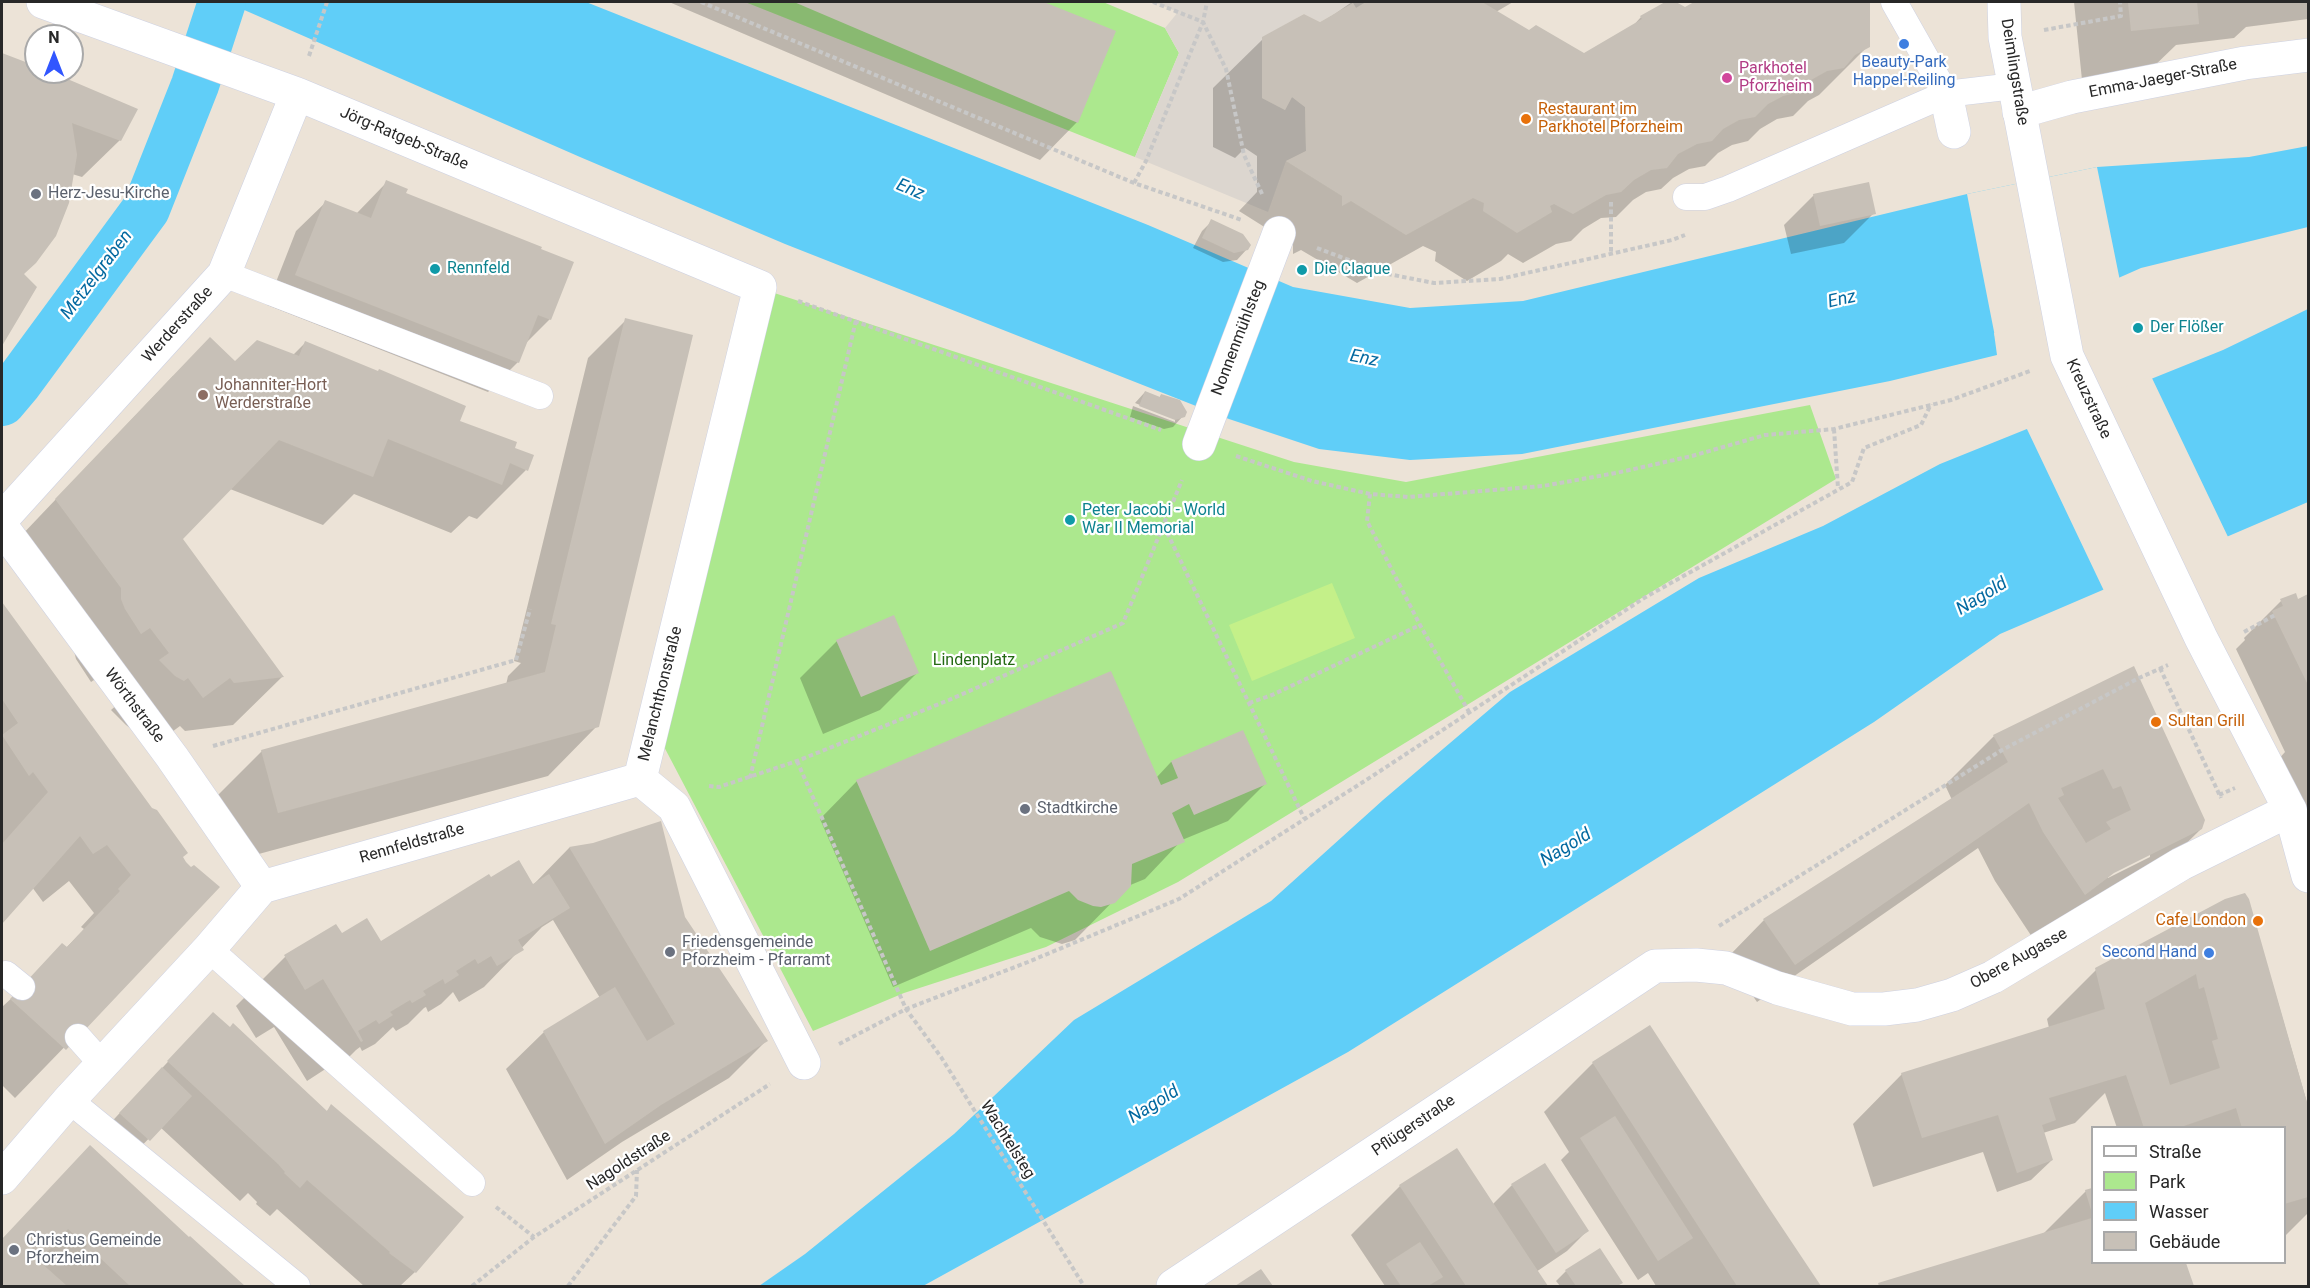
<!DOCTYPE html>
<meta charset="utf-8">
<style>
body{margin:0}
#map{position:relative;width:2310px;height:1288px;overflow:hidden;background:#ece3d7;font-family:Roboto,sans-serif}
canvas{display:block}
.frame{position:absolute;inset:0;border:3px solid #282828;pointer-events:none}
.legend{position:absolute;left:2091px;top:1126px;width:195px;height:138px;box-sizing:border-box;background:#fff;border:2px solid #a9a9a9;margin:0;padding:8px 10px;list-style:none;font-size:18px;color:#282828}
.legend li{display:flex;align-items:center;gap:12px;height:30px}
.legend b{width:30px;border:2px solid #a9a9a9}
.north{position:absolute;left:24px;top:24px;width:60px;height:60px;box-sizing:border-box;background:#fff;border:2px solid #a9a9a9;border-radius:50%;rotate:0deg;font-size:16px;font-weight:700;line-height:24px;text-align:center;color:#282828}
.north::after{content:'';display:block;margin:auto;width:21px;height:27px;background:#3156ff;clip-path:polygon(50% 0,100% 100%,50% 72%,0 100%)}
</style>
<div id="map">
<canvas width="2310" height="1288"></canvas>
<div class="frame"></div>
<ul class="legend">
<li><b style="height:8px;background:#fff"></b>Straße</li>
<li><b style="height:16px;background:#ace88e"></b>Park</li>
<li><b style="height:16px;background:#60cef8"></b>Wasser</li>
<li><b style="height:16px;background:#c7c0b7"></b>Gebäude</li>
</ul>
<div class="north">N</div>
</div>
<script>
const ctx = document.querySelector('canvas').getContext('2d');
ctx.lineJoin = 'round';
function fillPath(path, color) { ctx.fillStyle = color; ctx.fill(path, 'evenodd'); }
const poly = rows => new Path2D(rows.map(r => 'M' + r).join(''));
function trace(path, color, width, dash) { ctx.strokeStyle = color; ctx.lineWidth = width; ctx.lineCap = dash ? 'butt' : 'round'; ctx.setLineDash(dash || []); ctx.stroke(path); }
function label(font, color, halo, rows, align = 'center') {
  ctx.font = font + ' Roboto,sans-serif'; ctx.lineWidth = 4.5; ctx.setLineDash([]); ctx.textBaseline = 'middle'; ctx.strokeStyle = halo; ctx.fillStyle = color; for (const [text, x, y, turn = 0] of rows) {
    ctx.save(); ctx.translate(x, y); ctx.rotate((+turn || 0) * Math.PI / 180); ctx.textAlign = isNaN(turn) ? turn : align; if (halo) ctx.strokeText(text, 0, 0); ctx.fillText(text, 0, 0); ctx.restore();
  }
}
fillPath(poly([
 [745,2,1103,2,1165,28,1179,53,1135,157],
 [765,290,1294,462,1406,482,1810,405,1836,479,1178,882,1046,947,904,993,813,1031,660,739]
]), '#ace88e');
fillPath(poly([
 [1332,583,1355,638,1252,681,1229,625]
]), '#c4f089');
fillPath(poly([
 [1153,2,1366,2,1356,8,1353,3,1320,22,1304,14,1262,38,1262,98,1285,110,1292,97,1305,107,1306,151,1286,161,1268,212,1135,157,1179,53,1165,28,1178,12]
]), '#dcd6cf');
fillPath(poly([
 [226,2,586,2,1148,225,1293,287,1410,308,1523,301,1967,194,2097,167,2249,157,2308,146,2308,227,2141,268,1994,333,1997,355,1890,381,1522,454,1410,460,1319,449,1229,419,785,244,580,157],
 [2308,309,2308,502,2000,634,1874,722,1348,1052,923,1286,759,1286,805,1254,954,1134,1074,1020,1271,901,1383,800,1510,692,1699,578,1823,526,1940,464,2223,350]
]), '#60cef8');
fillPath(poly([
 [2097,167,2120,281,1997,335,1999,357,1967,194],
 [2151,376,2229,539,2105,593,2026,427]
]), '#ece3d7');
fillPath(poly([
 [669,2,1040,2,1114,32,1077,122,1040,160],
 [1352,2,1513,2,1496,12,1529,32,1584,55,1631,28,1641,17,1668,2,1674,2,1685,9,1697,2,1868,2,1868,46,1819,95,1808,101,1793,116,1777,119,1760,129,1748,141,1732,145,1718,153,1705,166,1689,169,1673,178,1661,189,1646,192,1633,200,1616,217,1601,218,1583,229,1571,241,1556,244,1523,263,1508,254,1501,261,1467,281,1435,261,1436,252,1423,246,1357,283,1301,250,1293,254,1293,245,1239,211,1257,192,1257,156,1245,148,1235,158,1213,147,1213,88,1263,39,1320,24],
 [2074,2,2308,2,2308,19,2246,27,2234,38,2176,45,2148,72,2082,80],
 [2,55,36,68,36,72,46,72,120,140,82,177,72,174,22,275,35,288,2,343],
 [387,182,550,319,525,344,518,362,488,392,267,305,296,231,326,202,356,214],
 [1814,195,1874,213,1844,243,1791,254,1784,225],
 [1212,221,1247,249,1237,260,1223,262,1193,248,1202,231],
 [626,320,597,726,548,776,229,862,213,800,262,751,506,685,508,676,521,663,514,661,588,358],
 [305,343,513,449,526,470,477,519,469,516,451,533,354,494,323,525,230,489,182,539,282,677,233,725,185,731,180,726,153,746,126,725,111,710,120,702,100,676,91,682,76,659,72,643,19,538,173,376,235,363,293,355],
 [1145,392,1159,398,1161,395,1183,416,1173,427,1164,429,1130,417,1133,406,1175,422,1175,419,1135,403],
 [2308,596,2308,834,2274,764,2285,752,2236,649,2245,640,2244,638,2281,601,2297,601],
 [2,604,93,729,181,858,141,968,15,1098,2,1085,2,1007,66,948,84,929,81,927,94,913,69,881,43,902,32,887,2,922],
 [837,641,917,673,880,710,823,734,800,678],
 [2133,668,2201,829,2151,878,2036,943,1995,881,1978,848,1757,1002,1727,958,1764,920,1952,800,1945,785,1994,736],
 [2150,854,2150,857,2108,878,2107,875],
 [1242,732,1265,784,1228,821,1182,840,1145,879,1128,886,1075,940,1062,944,1040,937,1031,928,893,987,820,819,857,781,1156,778,1171,762],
 [593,845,684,917,766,1041,729,1078,622,1142,567,1180,506,1069,544,1032,600,998,553,920,542,927,484,987,459,1002,453,992,441,1004,428,1012,426,1007,424,1008,408,1024,396,1031,393,1027,375,1044,362,1051,360,1047,356,1050,342,1064,327,1068,307,1081,274,1027,256,1038,236,1006,285,957,335,926,342,935,380,943,490,879,533,885,569,848],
 [2248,899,2308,1106,2308,1213,2284,1237,2284,1128,2117,1128,2105,1093,2075,1123,2043,1133,2052,1160,2031,1180,1997,1192,1983,1152,1873,1187,1853,1124,1902,1074,2049,1028,2047,1019,2096,970],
 [213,1014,326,1112,332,1106,415,1272,400,1286,364,1286,277,1209,270,1216,256,1204,257,1202,248,1193,240,1201,160,1127,128,1160,100,1134],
 [1649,1027,1819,1286,1656,1286,1648,1273,1638,1280,1561,1160,1569,1152,1544,1112,1593,1063],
 [90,1147,189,1239,190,1238,243,1286,2,1286,2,1240],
 [1512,1185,1587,1231,1567,1251,1536,1272,1546,1286,1385,1286,1351,1235,1400,1186,1492,1205],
 [2092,1189,2092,1262,2185,1262,2192,1286,1876,1286,2042,1235,2086,1191],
 [1566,1271,1621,1283,1617,1286,1560,1286,1556,1281]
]), '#0003');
trace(poly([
 [2,402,18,383,146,209,195,85,222,2]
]), '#60cef8', 48);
fillPath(poly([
 [794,2,1044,2,1116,31,1078,123],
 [1366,2,1482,2,1529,30,1536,25,1584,53,1642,19,1640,16,1665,2,1676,2,1685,7,1694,2,1870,2,1870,47,1855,55,1844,68,1827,71,1811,80,1799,92,1783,96,1768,104,1755,117,1739,120,1723,129,1712,141,1697,144,1678,154,1667,168,1651,170,1634,180,1621,192,1606,195,1573,214,1554,204,1550,206,1552,212,1517,233,1483,211,1484,203,1473,198,1406,235,1351,201,1342,206,1342,196,1286,161,1306,151,1305,107,1292,97,1285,110,1262,98,1262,37,1304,14,1320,22,1353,3,1356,8],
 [2128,2,2197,2,2199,24,2131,31],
 [2,53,36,66,36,72,51,72,138,109,121,141,72,123,77,155,69,203,56,236,36,263,24,274,37,287,2,346],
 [386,180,408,189,406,193,542,247,541,249,574,262,551,320,538,315,519,363,295,275,325,200,371,218],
 [1869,182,1876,214,1820,226,1813,194],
 [1211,219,1243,234,1251,245,1248,250,1234,253,1202,238],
 [625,318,693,335,599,727,278,813,261,750,545,672,556,625,551,624],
 [210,337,235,361,257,340,299,356,305,341,378,371,379,369,466,406,460,421,517,442,515,448,534,455,528,471,510,463,502,485,388,439,373,477,279,440,183,539,284,677,234,683,230,678,203,698,188,678,184,681,175,676,159,660,169,653,150,628,141,634,125,609,121,599,121,588,55,499],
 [1145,391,1160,397,1161,394,1180,400,1187,412,1185,417,1175,420,1139,406],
 [2296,593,2298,599,2308,594,2308,685,2272,611,2283,606,2280,599],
 [2,602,152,808,157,810,188,853,183,857,186,862,191,867,194,865,220,887,66,1050,10,999,62,943,67,947,120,891,118,889,131,875,107,845,93,854,80,836,2,924,2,844,48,792,33,772,29,776,2,735,18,723,2,699],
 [894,615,919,673,861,697,836,640],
 [2134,666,2205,820,2202,829,2114,873,2085,895,2043,832,2029,803,1795,965,1763,919,2008,762,1993,735],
 [2103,769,2113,789,2121,786,2131,810,2106,822,2111,829,2086,843,2058,798,2064,795,2061,788],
 [1111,671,1161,785,1178,778,1171,761,1243,730,1267,784,1194,815,1189,804,1172,813,1185,842,1132,864,1131,886,1115,903,1101,907,1093,906,1078,900,1069,891,930,951,856,780],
 [661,821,685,917,768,1041,661,1105,605,1144,543,1031,615,987,647,1041,675,1024,569,847,593,843],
 [519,860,533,884,549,874,570,908,518,940,524,950,497,966,491,956,478,964,475,959,456,971,459,975,445,984,443,979,423,991,426,995,412,1003,410,1000,390,1012,393,1015,379,1024,376,1020,358,1031,363,1041,361,1042,323,979,305,990,284,955,336,924,342,933,367,918,381,941,489,874,491,877],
 [2245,893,2249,899,2308,1106,2308,1197,2284,1204,2284,1128,2242,1128,2236,1108,2178,1128,2144,1128,2126,1075,2049,1098,2056,1120,2042,1125,2053,1160,2017,1173,1998,1115,1922,1138,1901,1073,2105,1009,2095,968,2225,899],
 [2196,974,2199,989,2204,987,2218,1039,2212,1041,2220,1068,2170,1085,2145,1003],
 [213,1012,230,1027,233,1023,327,1111,331,1104,464,1217,416,1273,389,1253,390,1252,307,1180,300,1188,284,1173,285,1172,278,1164,167,1061],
 [1650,1025,1767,1205,1821,1286,1737,1286,1592,1062],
 [162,1067,192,1096,150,1141,119,1113],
 [1615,1116,1693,1238,1658,1261,1580,1138],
 [90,1145,189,1237,190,1236,245,1286,130,1286,97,1255,91,1263,80,1253,87,1246,68,1229,39,1261,67,1286,2,1286,2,1239],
 [1457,1148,1526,1253,1548,1286,1466,1286,1399,1185],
 [1545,1163,1589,1231,1556,1253,1511,1184],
 [2092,1188,2092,1213,2085,1190],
 [2092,1218,2092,1263,2186,1263,2194,1286,1879,1286,1878,1283],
 [1420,1242,1443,1277,1428,1286,1401,1286,1386,1264],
 [1600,1248,1623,1283,1617,1286,1576,1286,1565,1270],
 [1261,1269,1273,1286,1235,1286]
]), '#c7c0b7');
const lane = poly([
 [1894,2,1946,94],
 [1686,197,1705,197,1728,189,1946,94,2014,86],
 [224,274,540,396],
 [209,949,472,1183],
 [6,974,22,987],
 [78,1037,102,1064],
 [69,1100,297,1286]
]);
const street = poly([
 [43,2,297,94,760,287,640,779],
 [1946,94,1954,132],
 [2019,112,2072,97,2245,63,2308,55],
 [1199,444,1279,233],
 [2,519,224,274,297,94],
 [2,527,172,757,262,887],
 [640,779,674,807,804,1063],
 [2,1178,69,1100,209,949,262,887,640,779],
 [1173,1286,1655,966,1696,965,1726,968,1777,988,1852,1009,1884,1009,1917,1005,1952,995,1993,977,2181,864,2290,810]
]);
const secondary = poly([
 [2004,2,2005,37,2067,356,2201,638,2290,810,2308,876]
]);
trace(lane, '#cdd1e2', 27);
trace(street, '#cdd1e2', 34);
trace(secondary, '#cdd1e2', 34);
trace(poly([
 [701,2,1134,183,1242,220],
 [1153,2,1203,22,1226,69,1244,155,1263,196],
 [2044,30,2121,16,2120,2],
 [309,56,327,2],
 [1134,183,1146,161,1203,22,1207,2],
 [1611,202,1611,254],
 [1317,248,1383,273,1434,283,1500,279,1672,240,1685,235],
 [798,301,1161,430],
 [1834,429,1838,488],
 [1236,456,1312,481,1370,494,1408,497,1543,486,1616,473,1692,456,1765,435,1834,429,1951,400,2030,371],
 [1370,494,1367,521,1420,625,1469,712],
 [1164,526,1304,818],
 [2244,632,2275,615],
 [2160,668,2221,798],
 [1249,703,1272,695,1420,625],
 [213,746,516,660,530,609],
 [797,761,906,1009,941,1057,1084,1286],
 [750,778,856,320],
 [709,786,719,787,797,761,949,700,1123,623,1182,480],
 [2219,795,2235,788],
 [1719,926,2002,750,2139,678,2168,665],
 [839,1044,906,1009,1028,962,1179,899,1374,775,1644,598,1852,482,1864,448,1921,425,1931,404],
 [496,1207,534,1237],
 [472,1286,534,1237,770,1084],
 [568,1286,636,1196,637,1170]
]), '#c7c7c7', 4, [4.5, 3]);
trace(lane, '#fff', 26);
trace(street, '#fff', 33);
trace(secondary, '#fff', 33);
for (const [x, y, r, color] of [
 [1904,44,6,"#3f7fe0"],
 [1727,78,6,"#d1479c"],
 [1526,119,6,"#e8710a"],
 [36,194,6,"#6b7280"],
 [435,269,6,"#0f9aa8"],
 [1302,270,6,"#0f9aa8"],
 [2138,328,6,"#0f9aa8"],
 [203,395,6,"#8d6e63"],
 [1070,520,6,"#0f9aa8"],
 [2156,722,6,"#e8710a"],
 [1025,809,6,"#6b7280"],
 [2258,921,6,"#e8710a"],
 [670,952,6,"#6b7280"],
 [2209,953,6,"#3f7fe0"],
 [14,1250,6,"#6b7280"]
]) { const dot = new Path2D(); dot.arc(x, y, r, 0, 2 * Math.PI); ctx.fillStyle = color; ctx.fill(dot); trace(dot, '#fff', 2); }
label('16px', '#366cbe', '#fff', [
 ["Beauty-Park",1904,63],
 ["Happel-Reiling",1904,81],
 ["Second Hand",2197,953,"right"]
]);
label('16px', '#b23c85', '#fff', [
 ["Parkhotel",1739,69],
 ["Pforzheim",1739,87]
], 'left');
label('16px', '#282828', '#fff', [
 ["Deimlingstraße",2014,72,81],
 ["Emma-Jaeger-Straße",2163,79,-11],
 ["Jörg-Ratgeb-Straße",404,139,23],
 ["Werderstraße",178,325,-48],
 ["Nonnenmühlsteg",1239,338,-69],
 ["Kreuzstraße",2088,399,65],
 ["Melanchthonstraße",661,694,-76],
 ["Wörthstraße",134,706,53],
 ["Rennfeldstraße",412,844,-16],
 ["Obere Augasse",2019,959,-29],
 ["Pflügerstraße",1414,1126,-34],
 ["Wachtelsteg",1007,1140,58],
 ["Nagoldstraße",629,1161,-33]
]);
label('16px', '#c56008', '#fff', [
 ["Restaurant im",1538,110],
 ["Parkhotel Pforzheim",1538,128],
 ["Sultan Grill",2168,722],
 ["Cafe London",2246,921,"right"]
], 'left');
label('16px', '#5b616d', '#fff', [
 ["Herz-Jesu-Kirche",48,194],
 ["Stadtkirche",1037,809],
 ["Friedensgemeinde",682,943],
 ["Pforzheim - Pfarramt",682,961],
 ["Christus Gemeinde",26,1241],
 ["Pforzheim",26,1259]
], 'left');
label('16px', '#0d838f', '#fff', [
 ["Rennfeld",447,269],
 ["Die Claque",1314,270],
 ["Der Flößer",2150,328],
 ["Peter Jacobi - World",1082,511],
 ["War II Memorial",1082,529]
], 'left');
label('16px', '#785e54', '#fff', [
 ["Johanniter-Hort",215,386],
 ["Werderstraße",215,404]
], 'left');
label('16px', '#246913', '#fff', [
 ["Lindenplatz",974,661]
]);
label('italic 18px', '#0369a0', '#fff', [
 ["Enz",910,190,23],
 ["Metzelgraben",97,275,-53],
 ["Enz",1842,300,-13],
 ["Enz",1364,359,11],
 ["Nagold",1982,597,-31],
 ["Nagold",1566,848,-31],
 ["Nagold",1154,1105,-32]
]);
</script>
